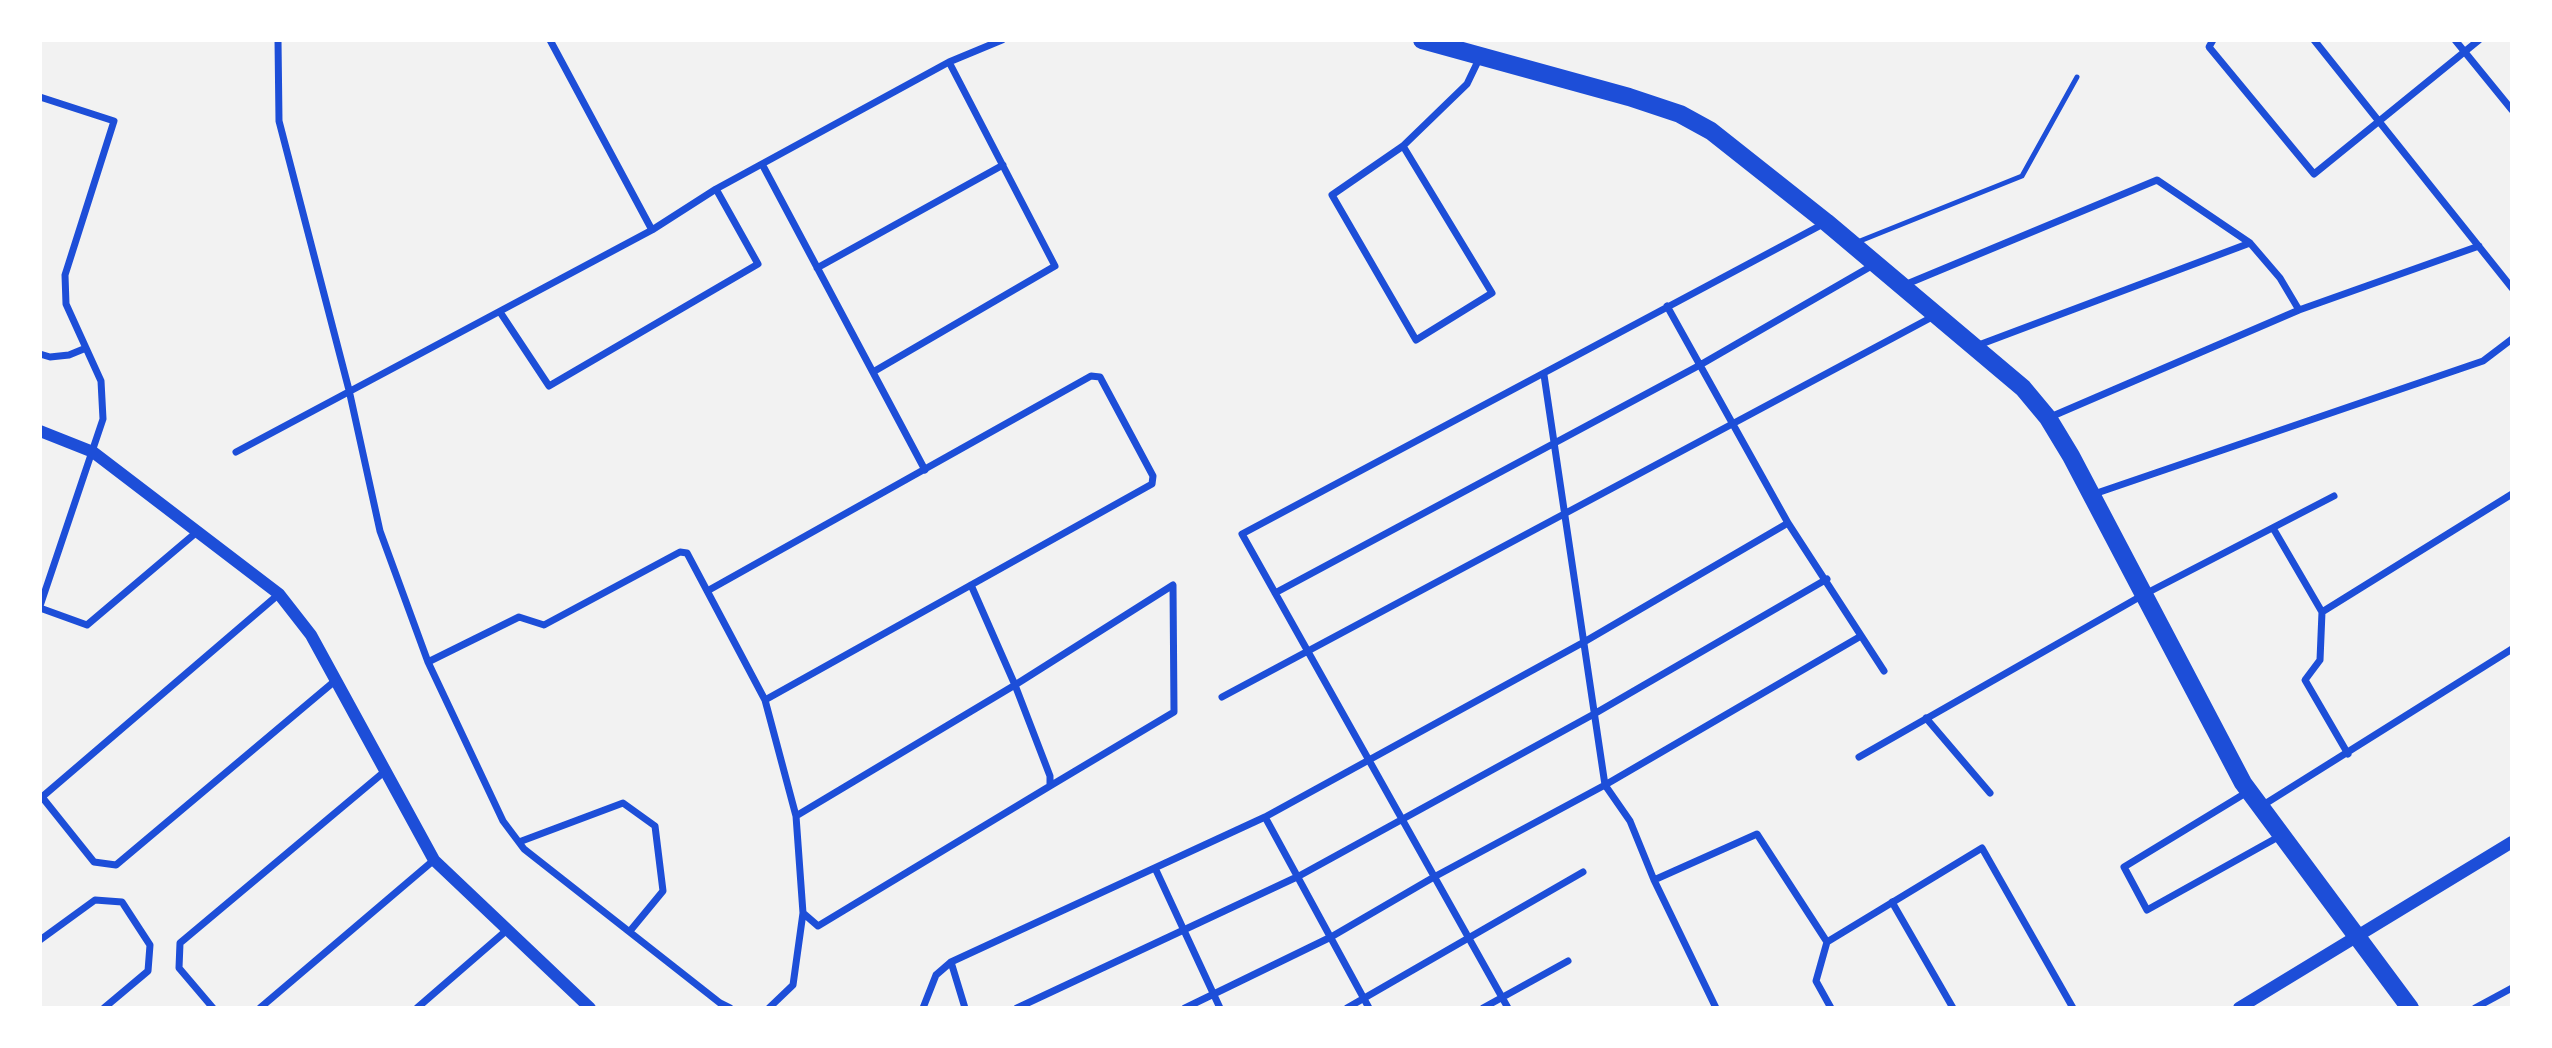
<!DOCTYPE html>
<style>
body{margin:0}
#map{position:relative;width:2552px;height:1048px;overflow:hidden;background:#f2f2f2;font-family:Jost,sans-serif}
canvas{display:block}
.frame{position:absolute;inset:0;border:42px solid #fff;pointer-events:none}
</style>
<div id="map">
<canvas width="2552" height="1048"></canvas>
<div class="frame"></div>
</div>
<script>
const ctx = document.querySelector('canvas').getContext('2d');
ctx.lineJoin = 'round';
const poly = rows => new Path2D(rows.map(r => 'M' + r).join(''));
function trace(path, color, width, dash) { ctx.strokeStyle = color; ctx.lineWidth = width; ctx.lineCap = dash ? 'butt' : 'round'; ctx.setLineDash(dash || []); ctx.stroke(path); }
trace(poly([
 [1855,243,2022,176,2077,77]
]), '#1d4ed8', 5);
trace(poly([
 [278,40,279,121,349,390,380,531,428,662,503,821,524,849,720,1003,730,1008],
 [550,40,652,230],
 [2213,40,2209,47,2314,174,2479,40],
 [2314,40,2512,288],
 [2455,40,2512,110],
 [40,97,114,121,65,275,66,304,101,381,103,419,40,606],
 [1403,146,1492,293,1416,340,1332,195,1403,146,1467,84,1480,57],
 [762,164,925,470],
 [817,268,1003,165],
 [1902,286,2157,180,2250,243,2280,278,2299,310],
 [1667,306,1788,523,1884,671],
 [500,312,549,386,758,264,716,189],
 [1976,346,2250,243],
 [40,354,50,357,69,355,86,348],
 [873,372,1055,266,949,62],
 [1544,375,1605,785,1630,821,1654,880,1716,1008],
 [2048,418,2299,310,2479,246],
 [236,452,652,230,716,189,949,62,1002,40],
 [2094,494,2483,361,2512,339],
 [2273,528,2322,612],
 [709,590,1091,376,1100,377,1153,476,1152,484,765,700],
 [1275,593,1700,365,1875,264],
 [279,594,42,797,94,862,116,865,336,680],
 [40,608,87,625,198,531],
 [428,662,519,617,544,625,680,552,687,553,765,700,796,816,803,913,818,926,1050,786,1050,776,1015,685,971,585],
 [1222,697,1934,316],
 [1926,718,1990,793],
 [2348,754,2305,680,2320,660,2322,612,2512,494],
 [1859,757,2143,595,2334,496],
 [2249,791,2124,867,2147,910,2280,836],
 [2260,807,2512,649],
 [796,816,1015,685,1173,585,1174,712,1050,786],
 [1265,817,1369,1008],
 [519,842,623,803,655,826,663,891,630,931],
 [1155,868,1220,1008],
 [1654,880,1757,834,1827,942,1982,848,2073,1008],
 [1892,902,1953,1008],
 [40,940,95,900,122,902,150,945,148,971,104,1008],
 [1827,942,1816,981,1831,1008],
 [951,962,1265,817,1584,642,1788,523],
 [213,1008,179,968,180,943,384,772],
 [260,1008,434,860],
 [417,1008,507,930],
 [769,1008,793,985,803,913],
 [923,1008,936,975,951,962,965,1008],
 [1017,1008,1299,876,1594,714,1827,579],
 [1185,1008,1331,937,1434,877,1605,785,1861,636],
 [1347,1008,1583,872],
 [1483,1008,1568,961],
 [1508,1008,1242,534,1825,223],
 [2475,1008,2512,988]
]), '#1d4ed8', 7);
trace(poly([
 [40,431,93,452,279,594,311,635,434,860,590,1008],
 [2239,1008,2512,842]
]), '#1d4ed8', 12);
trace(poly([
 [1422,40,1629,97,1680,114,1711,131,1826,222,2023,388,2048,418,2071,456,2243,783,2410,1008]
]), '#1d4ed8', 18);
</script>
